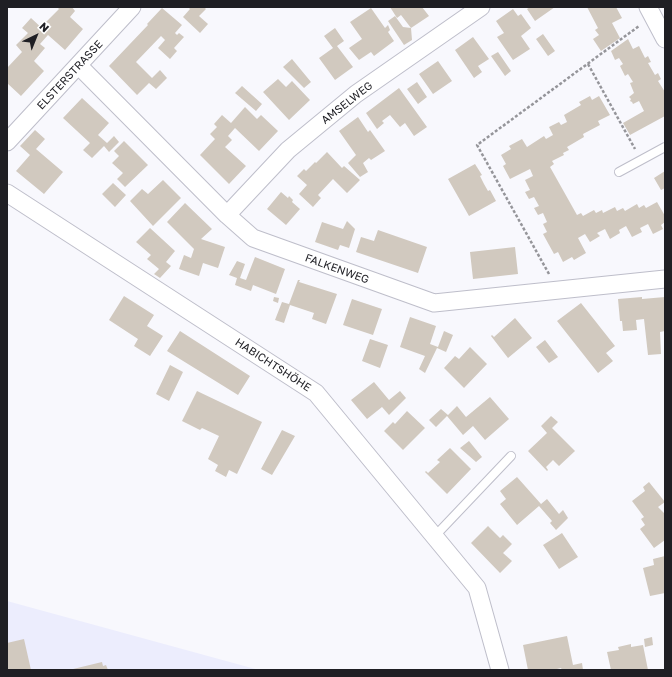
<!DOCTYPE html>
<meta charset="utf-8">
<style>
body{margin:0}
#map{position:relative;width:672px;height:677px;overflow:hidden;background:#f8f8fd;font-family:"Golos Text",sans-serif}
canvas{display:block}
.frame{position:absolute;inset:0;border:8px solid #1f1f24;pointer-events:none}
.north{position:absolute;left:16px;top:16px;width:40px;height:40px;-webkit-text-stroke:3px #fff;paint-order:stroke;rotate:43deg;font-size:11px;font-weight:700;line-height:16px;text-align:center;color:#1f1f24}
.north::after{content:'';display:block;margin:auto;width:14px;height:18px;background:#1f1f24;clip-path:polygon(50% 0,100% 100%,50% 72%,0 100%)}
</style>
<div id="map">
<canvas width="672" height="677"></canvas>
<div class="frame"></div>
<div class="north">N</div>
</div>
<script>
const ctx = document.querySelector('canvas').getContext('2d');
ctx.lineJoin = 'round';
function fillPath(path, color) { ctx.fillStyle = color; ctx.fill(path, 'evenodd'); }
const poly = rows => new Path2D(rows.map(r => 'M' + r).join(''));
function trace(path, color, width, dash) { ctx.strokeStyle = color; ctx.lineWidth = width; ctx.lineCap = dash ? 'butt' : 'round'; ctx.setLineDash(dash || []); ctx.stroke(path); }
function label(font, color, halo, rows, align = 'center') {
  ctx.font = font + ' "Golos Text",sans-serif'; ctx.lineWidth = 4; ctx.setLineDash([]); ctx.textBaseline = 'middle'; ctx.strokeStyle = halo; ctx.fillStyle = color; for (const [text, x, y, turn = 0] of rows) {
    ctx.save(); ctx.translate(x, y); ctx.rotate((+turn || 0) * Math.PI / 180); ctx.textAlign = isNaN(turn) ? turn : align; if (halo) ctx.strokeText(text, 0, 0); ctx.fillText(text, 0, 0); ctx.restore();
  }
}
fillPath(poly([
 [7,601,259,670,7,670]
]), '#ecedfd');
fillPath(poly([
 [57,7,72,7,75,11,70,17,83,29,65,50,48,35,40,44,45,48,34,61,44,71,21,96,7,83,7,68,22,52,16,45,28,33,22,28,31,18,44,30,50,24,46,22,59,9],
 [188,7,204,7,206,9,199,16,208,24,200,33,183,17,190,9],
 [390,7,422,7,429,16,411,28,401,15,397,18],
 [530,7,555,7,535,21,527,9],
 [587,7,616,7,622,18,612,23,620,38,601,51,593,39,599,35,595,30,598,28],
 [162,8,182,25,175,33,177,35,179,33,184,37,174,48,177,51,170,59,158,48,165,40,161,36,136,62,152,78,160,70,167,78,156,89,149,83,137,95,109,66,148,25,147,24],
 [371,8,385,28,388,25,390,30,388,32,394,41,374,56,371,52,359,60,349,48,362,39,350,22],
 [513,9,518,16,521,14,531,28,521,36,530,49,513,60,497,37,504,33,496,21],
 [395,16,403,27,411,28,412,40,404,45,388,21],
 [335,28,344,41,337,46,353,67,335,80,319,58,333,48,324,36],
 [543,34,555,51,548,56,536,39],
 [473,37,489,59,478,66,482,72,474,78,455,50],
 [628,39,633,49,639,46,645,58,648,56,651,62,648,63,655,75,658,73,661,79,658,81,665,92,665,116,630,135,623,123,644,111,639,101,633,104,632,102,630,101,631,99,629,97,634,93,630,83,633,82,628,74,625,76,620,66,623,64,619,58,615,60,611,51],
 [498,52,511,71,505,76,491,56],
 [292,59,311,82,304,88,283,67],
 [438,61,452,81,433,94,419,74],
 [278,79,286,87,292,81,310,100,289,120,263,92],
 [417,82,427,97,418,104,407,89],
 [242,86,262,104,256,111,235,93],
 [399,88,427,127,414,136,405,123,400,127,390,115,382,121,384,123,377,129,366,113],
 [590,96,592,100,599,96,610,115,598,121,600,125,583,134,584,137,567,147,569,150,563,153,564,155,552,161,554,164,550,167,577,215,581,213,583,216,594,210,596,213,602,210,603,213,615,207,617,211,623,208,625,211,637,204,639,208,644,205,646,208,657,202,665,216,665,222,661,225,663,229,653,234,648,224,640,228,642,232,632,237,626,226,619,230,620,233,610,239,605,229,597,233,600,236,590,242,585,234,578,238,586,253,574,260,572,257,563,262,558,252,554,254,543,234,547,232,543,224,547,222,543,213,538,215,534,208,539,206,534,197,529,199,525,192,530,190,525,180,533,176,530,169,510,179,503,166,506,164,501,155,511,149,509,146,522,139,527,147,544,136,546,139,553,135,549,127,559,122,561,125,567,122,564,115,581,105,579,102],
 [82,98,109,123,98,135,107,143,114,136,119,142,109,152,104,146,92,158,83,150,90,143,63,118],
 [245,107,257,119,261,115,278,131,259,151,235,128,228,136,232,140,225,147,246,166,229,184,200,155,215,139,210,134,217,127,214,124,222,115,231,123],
 [358,117,368,132,370,130,385,151,371,160,369,158,363,163,368,172,360,177,348,163,356,155,339,131],
 [35,130,45,139,36,149,63,172,44,194,16,171,30,155,20,146],
 [124,141,148,165,125,187,117,179,123,173,112,163,119,156,114,151],
 [327,152,342,168,344,166,360,180,347,193,333,179,318,195,321,198,313,207,299,194,307,185,297,176,304,169,306,171,315,162,316,163],
 [475,164,482,175,480,176,484,184,488,191,490,190,496,201,469,216,448,179],
 [665,171,665,188,661,190,654,178],
 [163,180,181,198,153,226,130,201,142,189,148,194],
 [113,183,126,195,115,207,102,194],
 [281,192,288,198,289,196,293,200,292,202,300,209,286,225,267,209],
 [185,203,212,229,201,239,225,247,218,268,203,263,199,276,179,269,184,255,191,258,194,249,167,222],
 [347,221,355,229,349,248,340,245,338,250,315,242,322,222,343,229],
 [150,228,175,251,166,262,171,266,160,278,154,274,159,269,147,259,151,255,136,242],
 [378,230,427,247,418,273,356,252,361,237,374,241],
 [515,247,518,274,473,279,470,252],
 [255,257,285,269,276,294,253,285,251,291,235,285,237,278,229,275,237,261,245,264,240,278,246,280],
 [298,280,300,280,299,282,337,294,326,324,312,319,314,313,290,305,284,323,275,320,282,302,289,304],
 [124,296,154,315,147,326,163,336,150,356,134,346,138,339,109,320],
 [274,297,279,298,278,303,273,301],
 [642,297,642,299,665,297,665,331,660,332,661,354,648,355,644,319,636,320,637,330,623,331,622,321,620,321,618,299],
 [352,299,382,309,373,335,343,325],
 [581,303,615,346,606,353,613,361,598,373,557,321],
 [410,317,436,326,430,344,438,347,444,331,453,335,446,352,437,348,425,373,419,369,425,356,400,347],
 [515,318,532,338,508,358,491,336,492,335,494,337],
 [180,331,250,376,238,395,167,351],
 [370,339,388,345,380,368,362,361],
 [545,340,558,357,549,363,536,347],
 [470,347,487,364,464,388,444,368,455,356,459,359],
 [170,365,183,372,169,401,156,394],
 [374,382,389,400,400,391,406,398,389,415,382,407,367,419,351,400],
 [197,391,262,422,237,474,229,470,226,477,215,471,218,465,208,459,219,436,202,428,200,430,182,421],
 [490,397,509,419,485,440,473,426,463,435,447,416,436,427,429,420,441,409,448,415,457,406,466,417],
 [407,411,425,428,403,450,384,431,393,422,395,424],
 [551,416,558,422,552,428,575,451,559,466,553,460,546,467,548,470,547,471,528,451,547,433,541,426],
 [282,430,295,436,272,475,261,469],
 [469,441,482,457,476,462,460,448],
 [450,448,471,469,447,494,425,472,426,471,428,473,440,462,437,460],
 [517,477,541,504,547,499,559,514,563,510,568,518,556,530,550,523,552,521,539,506,517,525,500,504,506,499,500,491],
 [649,482,665,502,658,507,665,514,665,540,654,548,640,529,645,525,641,519,644,517,632,501,645,491,643,487],
 [488,526,500,538,503,535,512,544,503,553,512,561,500,573,471,543],
 [562,533,578,557,559,569,543,545],
 [665,556,665,593,650,596,643,568,654,565,653,559],
 [567,636,573,665,582,663,583,670,562,670,561,668,553,670,528,670,523,645],
 [652,637,653,645,645,647,644,639],
 [24,639,31,670,7,670,7,643],
 [631,644,631,647,643,645,648,670,611,670,607,652,619,650,618,647],
 [102,662,103,666,106,665,108,670,69,670]
]), '#d1c9bf');
const lane = poly([
 [619,172,665,147],
 [435,536,511,456]
]);
const street = poly([
 [648,7,665,39],
 [79,66,227,215,253,238,434,303,665,279],
 [7,142,132,7],
 [7,193,316,393,477,588,500,670],
 [227,215,288,150,356,94,481,7]
]);
trace(lane, '#bebeca', 10);
trace(street, '#bebeca', 19);
trace(poly([
 [588,64,635,149],
 [549,274,477,145,639,26]
]), '#95959a', 2.5, [3, 2]);
trace(lane, '#fff', 8);
trace(street, '#fff', 17);
label('11px', '#1f1f24', '#fff', [
 ["ELSTERSTRASSE",70,75,-47],
 ["AMSELWEG",347,103,-38],
 ["FALKENWEG",337,269,20],
 ["HABICHTSHÖHE",273,365,33]
]);
</script>
